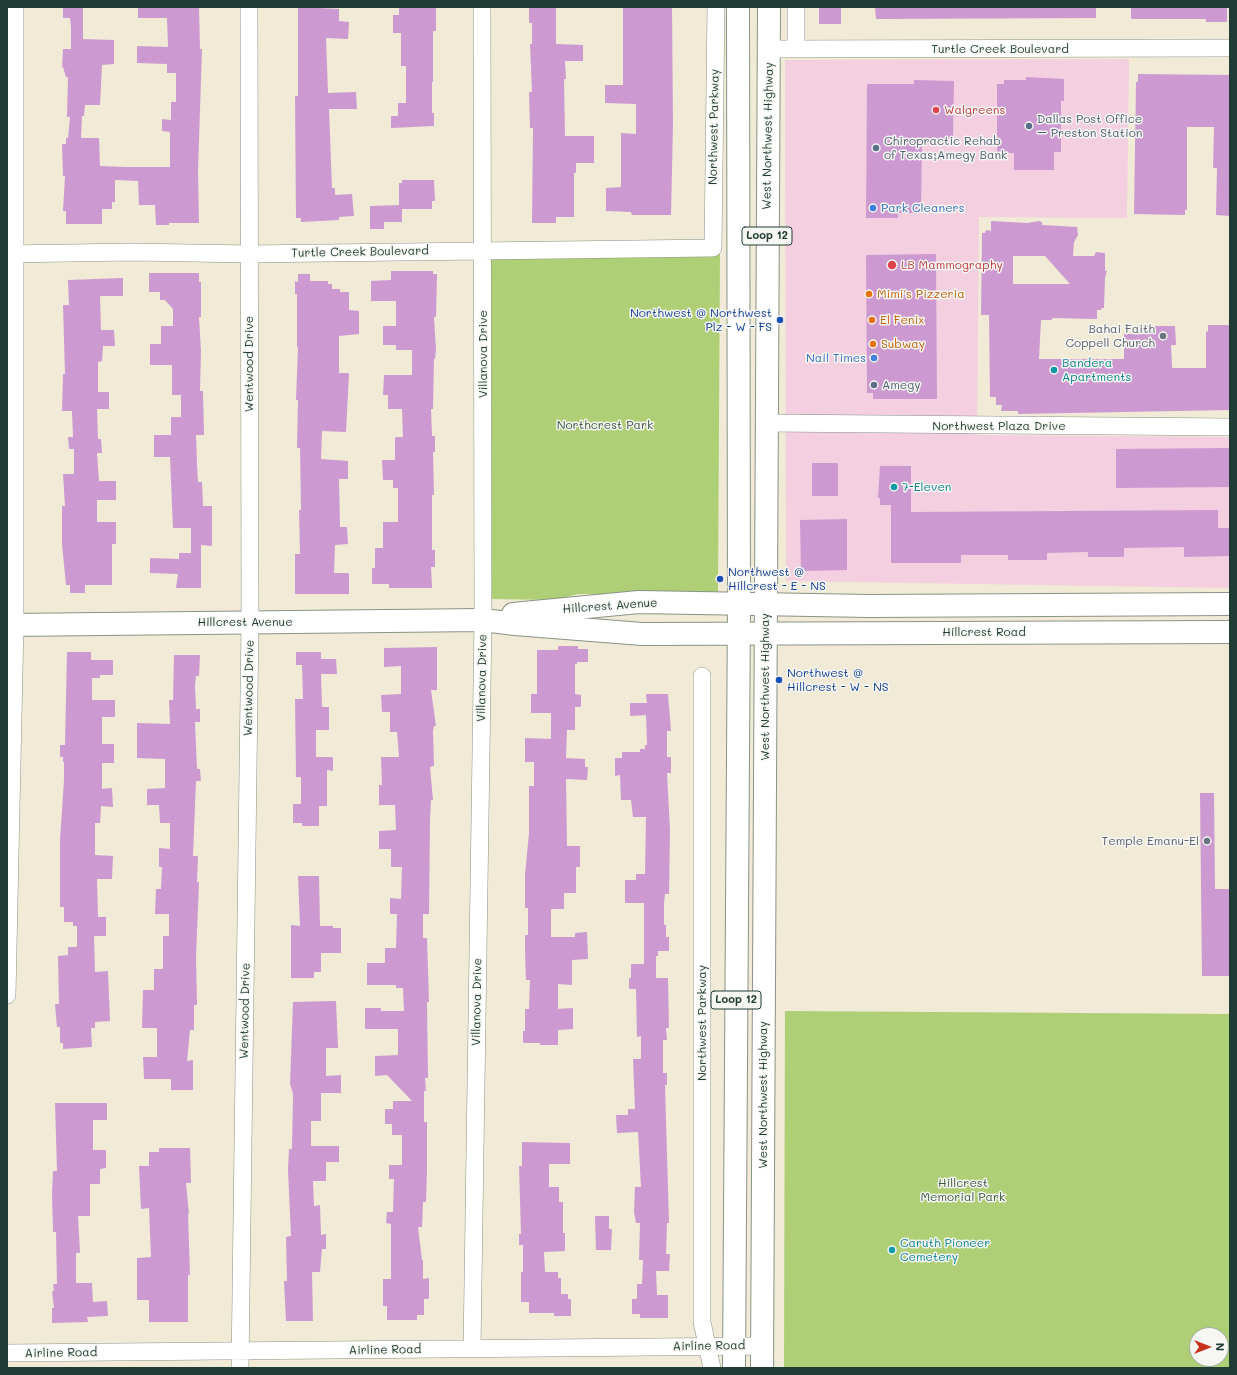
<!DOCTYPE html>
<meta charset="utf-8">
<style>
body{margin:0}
#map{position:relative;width:1237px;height:1375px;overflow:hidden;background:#f0ead7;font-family:Mali,sans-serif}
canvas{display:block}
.frame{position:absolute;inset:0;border:8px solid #1f3d34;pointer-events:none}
.north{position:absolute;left:1189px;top:1327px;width:40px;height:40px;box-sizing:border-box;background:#f6f6f2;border:1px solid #a0aca6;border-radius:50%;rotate:90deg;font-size:11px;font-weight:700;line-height:16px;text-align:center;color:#1f3d34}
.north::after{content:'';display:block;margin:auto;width:14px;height:18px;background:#c8321e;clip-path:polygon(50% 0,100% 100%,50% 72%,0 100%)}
</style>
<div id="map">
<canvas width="1237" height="1375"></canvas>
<div class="frame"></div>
<div class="north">N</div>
</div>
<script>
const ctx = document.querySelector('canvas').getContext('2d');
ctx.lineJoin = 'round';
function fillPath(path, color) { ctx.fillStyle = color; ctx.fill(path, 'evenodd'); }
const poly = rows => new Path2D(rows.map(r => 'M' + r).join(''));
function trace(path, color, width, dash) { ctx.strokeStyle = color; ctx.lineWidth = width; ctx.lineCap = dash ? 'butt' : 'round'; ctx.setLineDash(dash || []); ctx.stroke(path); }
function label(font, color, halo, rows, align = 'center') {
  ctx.font = font + ' Mali,sans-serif'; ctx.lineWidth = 3; ctx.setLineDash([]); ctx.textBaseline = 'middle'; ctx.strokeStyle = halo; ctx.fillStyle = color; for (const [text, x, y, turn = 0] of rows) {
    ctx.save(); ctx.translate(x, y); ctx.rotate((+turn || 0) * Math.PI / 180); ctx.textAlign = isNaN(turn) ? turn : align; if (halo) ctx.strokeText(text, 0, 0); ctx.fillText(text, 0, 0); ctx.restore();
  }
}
fillPath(poly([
 [1129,59,1127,218,979,217,977,435,1230,437,1230,588,786,581,785,60]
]), '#f3cfdf');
fillPath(poly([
 [720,253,718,594,578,594,554,600,491,599,490,255],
 [785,1011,1230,1014,1230,1368,784,1368],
 [1197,1335,1221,1335,1221,1359,1197,1359]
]), '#afcf76');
fillPath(poly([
 [63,7,83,7,83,39,114,40,114,64,102,65,100,105,85,105,84,116,82,116,81,138,99,138,100,166,126,167,170,167,170,132,162,131,162,119,171,120,171,102,176,102,176,73,167,73,167,64,137,63,137,46,168,47,167,18,138,18,138,7,199,7,200,49,202,49,198,170,199,223,169,223,169,225,156,225,155,205,139,205,138,181,115,180,115,202,112,202,112,209,102,209,102,224,66,224,66,211,63,211,65,176,63,176,62,144,66,144,66,138,68,138,70,117,67,117,68,77,66,77,63,67,62,68,63,49,71,49,71,27,70,18,63,18],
 [298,7,339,9,339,21,349,22,348,39,326,38,328,93,356,92,357,109,329,109,332,188,335,188,335,195,352,194,354,216,339,217,339,220,301,222,301,218,296,218,295,96,298,96],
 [405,7,436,7,436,31,433,31,433,82,432,82,432,113,434,113,434,126,391,128,391,116,398,116,398,103,406,103,406,66,401,66,401,33,393,33,393,15,399,15,399,8],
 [529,7,556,7,556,44,583,45,583,61,565,61,566,79,564,79,565,136,594,136,594,163,576,163,576,173,574,173,574,217,556,217,556,223,532,223,533,128,530,128,529,92,532,92,530,44,532,44,532,23,529,23],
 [623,7,672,7,673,125,671,215,632,215,631,212,606,211,606,188,621,187,621,133,636,134,636,104,605,103,605,85,623,85],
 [819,7,841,7,841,24,819,24],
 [875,7,1096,7,1096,18,876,19],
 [1131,7,1227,7,1227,22,1206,22,1206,19,1131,19],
 [1138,74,1230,75,1230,216,1216,215,1217,168,1213,168,1214,127,1187,127,1187,210,1185,210,1185,215,1134,214,1136,82,1138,82],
 [1026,77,1064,79,1064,101,1061,101,1061,152,1054,152,1054,170,1014,170,1014,153,997,153,997,84,1004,84,1004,80,1026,80],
 [914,80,954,81,953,139,945,139,945,141,922,141,921,213,898,213,898,218,866,218,867,84,914,84],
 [402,180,434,180,435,201,432,201,432,209,402,209,402,222,384,222,384,229,370,229,370,206,399,205,399,183,402,183],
 [991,221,1027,223,1039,221,1042,222,1042,225,1077,227,1078,235,1074,242,1073,256,1094,256,1096,252,1105,253,1105,271,1107,271,1105,278,1104,308,1102,308,1101,310,1097,310,1097,319,1053,318,1051,320,1041,320,1039,359,1124,359,1124,334,1147,334,1146,326,1175,326,1176,345,1171,345,1172,368,1206,368,1206,331,1208,332,1208,325,1230,325,1230,410,1018,414,1018,411,1001,411,1002,405,996,405,996,397,990,397,989,315,981,315,982,233,985,233,986,230,991,231],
 [1013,256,1045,256,1070,284,1013,284],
 [936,254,937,399,873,399,873,393,867,393,866,255],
 [391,271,433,271,433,274,437,274,436,317,434,317,436,350,435,359,434,359,433,409,431,409,432,436,435,436,435,452,433,452,434,495,432,495,432,550,435,550,435,567,431,567,432,588,389,588,389,584,372,584,372,568,375,568,375,548,383,548,383,522,398,522,398,488,393,488,393,480,383,480,382,460,395,460,395,437,403,437,402,409,388,409,388,395,383,395,384,375,412,375,412,350,396,350,396,345,383,345,383,326,396,326,396,301,371,301,371,281,391,280],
 [149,273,199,273,199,282,201,282,201,317,199,317,201,352,200,391,203,391,204,435,196,435,197,464,198,482,202,482,203,506,212,506,212,546,201,545,201,588,176,588,178,574,150,573,150,558,179,559,179,553,191,553,191,528,173,528,170,457,154,457,154,435,171,435,171,417,181,417,181,395,172,395,172,365,150,365,150,344,161,344,161,326,173,326,173,309,165,300,160,300,160,292,149,292],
 [298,274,310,274,310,281,328,281,328,284,332,284,332,289,340,289,340,292,349,292,349,310,359,311,359,334,339,336,339,373,349,373,346,432,322,431,321,459,348,461,348,479,339,479,340,527,347,527,348,544,335,545,334,573,349,573,349,594,295,594,295,554,300,554,299,510,301,510,300,448,297,448,298,400,296,400,298,347,297,347,297,294,295,294,295,281,298,282],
 [123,278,123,296,100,296,101,330,114,330,115,346,103,346,102,361,98,362,98,392,109,392,109,409,97,409,98,439,101,439,102,453,97,453,99,481,116,481,116,500,97,500,97,522,116,522,116,544,112,544,112,585,85,585,85,593,70,593,70,585,66,585,62,544,62,506,65,506,63,474,74,474,74,449,69,449,68,437,73,437,72,411,62,411,63,374,65,374,63,305,69,305,68,280],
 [1230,448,1230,487,1116,488,1116,449],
 [812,463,838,463,838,496,812,496],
 [880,466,911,466,911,512,1218,510,1218,528,1230,528,1230,556,1184,557,1184,547,1124,548,1124,557,1088,557,1088,552,1047,553,1047,560,1008,560,1008,555,961,555,961,563,891,563,891,505,880,505,880,498,878,498],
 [847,519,847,570,801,571,800,520],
 [558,646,578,646,578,649,588,649,588,662,577,662,577,664,575,664,575,694,581,695,581,707,575,707,575,730,567,730,566,758,585,759,585,767,588,767,587,780,566,779,567,846,580,846,580,867,576,867,576,893,564,893,564,909,551,909,551,937,575,937,575,933,587,932,588,959,572,960,572,985,558,984,558,1009,573,1008,573,1029,558,1030,558,1045,540,1045,540,1043,523,1043,523,1031,525,1031,525,1009,529,1009,530,980,526,980,525,952,525,935,528,935,528,908,525,908,525,875,529,833,529,786,534,786,534,762,525,762,525,738,551,739,551,713,531,713,531,694,537,694,537,650,558,650],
 [437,647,437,690,431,690,436,726,434,726,433,731,434,766,430,767,433,800,431,800,430,820,429,914,423,914,423,938,427,938,429,1002,427,1002,428,1078,425,1078,426,1091,424,1091,424,1122,427,1122,427,1170,426,1202,423,1202,422,1227,418,1227,422,1260,423,1260,423,1279,429,1278,429,1299,424,1299,424,1315,417,1315,417,1320,387,1320,387,1306,383,1306,383,1279,391,1279,391,1224,386,1223,387,1212,393,1212,394,1179,389,1179,389,1165,402,1165,402,1135,392,1135,392,1124,385,1124,385,1109,393,1109,393,1101,412,1101,387,1075,375,1076,375,1056,398,1055,398,1029,365,1029,365,1008,381,1008,381,1011,404,1011,403,988,396,988,396,985,367,985,367,963,385,963,385,948,396,948,397,914,390,914,390,898,401,899,402,867,391,867,391,849,379,849,379,831,396,830,395,805,379,805,379,785,382,785,381,757,399,757,397,732,390,732,390,712,382,712,381,695,401,694,401,666,384,667,384,648],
 [67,652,91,652,91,660,113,660,113,675,100,675,100,678,92,678,92,700,115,700,115,717,102,717,102,744,114,744,114,763,102,763,102,789,112,788,113,807,101,806,100,823,95,823,95,855,113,856,112,879,97,879,98,917,106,917,106,936,94,936,95,972,108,971,110,1021,95,1022,95,1028,91,1028,92,1047,63,1049,63,1043,60,1043,60,1027,57,1027,55,1004,59,1004,58,956,68,955,68,947,77,947,77,926,73,926,73,922,64,922,64,907,60,907,60,840,64,780,64,762,63,762,63,757,60,757,60,745,65,745],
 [296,652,321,652,321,659,336,659,337,674,321,674,322,707,329,707,329,730,316,730,316,757,333,757,333,771,327,770,327,806,319,806,319,826,302,826,302,823,293,823,293,804,301,804,301,777,296,777,295,699,303,699,302,665,296,665],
 [174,655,200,655,199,676,196,676,195,686,196,709,200,709,200,722,195,722,197,769,200,769,201,781,196,781,193,856,198,856,197,882,199,882,196,957,197,1005,194,1005,194,1030,190,1030,187,1061,193,1060,193,1090,171,1090,171,1079,144,1079,143,1057,157,1057,157,1028,142,1028,143,990,154,990,154,969,163,969,163,936,169,936,169,914,155,914,156,889,161,889,162,867,159,867,159,848,170,849,170,823,160,823,159,805,147,805,147,789,165,788,165,759,137,758,137,723,170,724,169,700,173,700],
 [646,694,668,694,671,731,667,731,667,757,671,757,671,773,667,773,670,830,669,894,665,894,664,903,664,925,666,925,666,937,669,937,669,951,658,951,658,956,656,956,656,978,668,978,669,1028,666,1028,667,1040,663,1040,663,1073,667,1073,667,1085,665,1085,669,1223,667,1223,666,1254,670,1254,669,1271,656,1271,657,1295,668,1295,668,1318,640,1318,640,1314,632,1314,632,1299,637,1299,637,1284,642,1284,643,1260,639,1260,640,1223,636,1223,634,1212,635,1187,641,1187,638,1132,617,1133,616,1115,628,1115,628,1109,635,1109,633,1059,641,1059,641,1036,637,1037,636,989,629,989,629,978,631,978,631,964,644,964,644,903,625,903,625,880,636,880,636,874,645,874,646,817,633,817,631,800,621,800,620,775,615,776,615,758,622,758,622,752,640,752,640,749,645,749,645,745,647,745,646,715,630,716,630,703,647,703],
 [1200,793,1214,793,1215,889,1230,889,1230,976,1202,976],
 [298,876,319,876,320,926,333,926,333,928,341,928,341,953,321,953,321,972,314,972,314,978,291,978,291,925,300,926],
 [336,1001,338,1048,326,1048,326,1076,341,1075,341,1093,321,1093,321,1121,311,1121,311,1146,339,1146,339,1162,326,1162,326,1181,313,1181,314,1206,320,1205,321,1235,326,1234,326,1249,322,1249,320,1272,312,1272,313,1321,286,1321,284,1281,287,1281,286,1237,291,1236,288,1170,289,1149,292,1149,293,1094,290,1084,293,1002],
 [55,1103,107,1103,107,1120,93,1120,93,1150,106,1150,106,1168,100,1169,100,1184,90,1184,90,1216,78,1216,80,1253,76,1253,76,1283,92,1283,93,1302,107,1301,108,1316,87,1317,88,1322,52,1323,52,1308,54,1308,52,1291,54,1291,53,1284,57,1284,56,1232,53,1232,52,1194,53,1171,57,1171],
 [522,1142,570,1143,570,1164,549,1164,549,1187,559,1187,559,1202,563,1202,563,1233,565,1233,565,1251,544,1252,545,1272,558,1272,558,1278,561,1278,561,1294,568,1294,568,1299,571,1299,571,1316,554,1316,554,1313,529,1313,529,1302,521,1302,521,1272,523,1272,523,1245,519,1245,519,1234,521,1234,519,1166,522,1166],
 [159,1148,190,1148,191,1183,186,1183,189,1214,188,1214,190,1275,188,1275,188,1322,149,1322,149,1300,137,1300,137,1258,151,1257,149,1208,141,1209,139,1166,149,1166,149,1152,159,1152],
 [595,1216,609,1216,609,1229,612,1229,611,1250,596,1250]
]), '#cc9ad0');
const street = poly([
 [769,49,1230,48],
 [796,49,796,7],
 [7,254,133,252,249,254,713,248,716,7],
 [768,423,1230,427],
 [702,676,702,1322,712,1368],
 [7,995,15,624,15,7],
 [472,1349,483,620,482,7],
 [7,1353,762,1346],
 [240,1368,250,622,249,7]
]);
const secondary = poly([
 [513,614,639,602,870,606,1230,604],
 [7,625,483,620,515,624,642,634,1230,632]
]);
const primary = poly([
 [734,1368,739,604,738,7],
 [762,1368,769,7]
]);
trace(street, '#889486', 18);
trace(secondary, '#889486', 24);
trace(primary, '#889486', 24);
trace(street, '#fff', 17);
trace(secondary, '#fff', 22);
trace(primary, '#fff', 22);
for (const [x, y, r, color] of [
 [936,110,4,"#e0444e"],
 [1029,126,4,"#5c6f8a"],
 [876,148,4,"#5c6f8a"],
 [873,208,4,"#3f7fe0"],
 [892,265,5,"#e0444e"],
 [869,294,4,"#e8710a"],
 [780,320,4,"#1a4fb4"],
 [872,320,4,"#e8710a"],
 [1163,336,4,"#6b7280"],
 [873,344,4,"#e8710a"],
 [874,358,4,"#3f7fe0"],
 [1054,370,4,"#0f9aa8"],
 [874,385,4,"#5c6f8a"],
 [894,487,4,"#0f9aa8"],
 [720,579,4,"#1a4fb4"],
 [779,680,4,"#1a4fb4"],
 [1207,841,4,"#6b7280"],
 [892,1250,4,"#0f9aa8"]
]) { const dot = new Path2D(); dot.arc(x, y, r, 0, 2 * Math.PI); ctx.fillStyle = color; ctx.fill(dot); trace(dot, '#f6f6f2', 1.5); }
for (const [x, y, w] of [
 [767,236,50],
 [736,1000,50]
]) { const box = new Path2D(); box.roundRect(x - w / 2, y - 9, w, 18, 3); ctx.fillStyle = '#f6f6f2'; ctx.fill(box); trace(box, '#1f3d34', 1); }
label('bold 11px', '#1f3d34', null, [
 ["Loop 12",767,236],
 ["Loop 12",736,1000]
]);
label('12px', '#1f3d34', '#f6f6f2', [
 ["Turtle Creek Boulevard",1000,49],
 ["Northwest Parkway",714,127,-89],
 ["West Northwest Highway",768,136,-89],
 ["Turtle Creek Boulevard",360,252,-1],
 ["Villanova Drive",483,354,-90],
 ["Wentwood Drive",249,364,-90],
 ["Northwest Plaza Drive",999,426],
 ["Hillcrest Avenue",610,606,-4],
 ["Hillcrest Avenue",245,622],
 ["Hillcrest Road",984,632],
 ["Villanova Drive",482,678,-89],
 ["West Northwest Highway",765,687,-90],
 ["Wentwood Drive",249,688,-89],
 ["Villanova Drive",477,1002,-89],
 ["Wentwood Drive",245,1011,-89],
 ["Northwest Parkway",702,1023,-90],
 ["West Northwest Highway",763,1095,-90],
 ["Airline Road",709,1346,-1],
 ["Airline Road",385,1350,-1],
 ["Airline Road",61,1353,-1]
]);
label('12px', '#be3a42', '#f6f6f2', [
 ["Walgreens",944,110],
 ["LB Mammography",901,265]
], 'left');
label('12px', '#4e5e75', '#f6f6f2', [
 ["Dallas Post Office",1037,119],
 ["– Preston Station",1037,133],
 ["Chiropractic Rehab",884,141],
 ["of Texas;Amegy Bank",884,155],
 ["Amegy",882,385]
], 'left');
label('12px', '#366cbe', '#f6f6f2', [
 ["Park Cleaners",881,208],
 ["Nail Times",866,358,"right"]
], 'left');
label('12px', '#c56008', '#f6f6f2', [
 ["Mimi's Pizzeria",877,294],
 ["El Fenix",880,320],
 ["Subway",881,344]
], 'left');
label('12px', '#164399', '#f6f6f2', [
 ["Northwest @ Northwest",772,313,"right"],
 ["Plz - W - FS",772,327,"right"],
 ["Northwest @",728,572],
 ["Hillcrest - E - NS",728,586],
 ["Northwest @",787,673],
 ["Hillcrest - W - NS",787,687]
], 'left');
label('12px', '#5b616d', '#f6f6f2', [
 ["Bahai Faith",1155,329],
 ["Coppell Church",1155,343],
 ["Temple Emanu-El",1199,841]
], 'right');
label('12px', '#0d838f', '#f6f6f2', [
 ["Bandera",1062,363],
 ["Apartments",1062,377],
 ["7-Eleven",902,487],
 ["Caruth Pioneer",900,1243],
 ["Cemetery",900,1257]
], 'left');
label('12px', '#3c5a41', '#f6f6f2', [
 ["Northcrest Park",605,425],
 ["Hillcrest",963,1183],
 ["Memorial Park",963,1197]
]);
</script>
